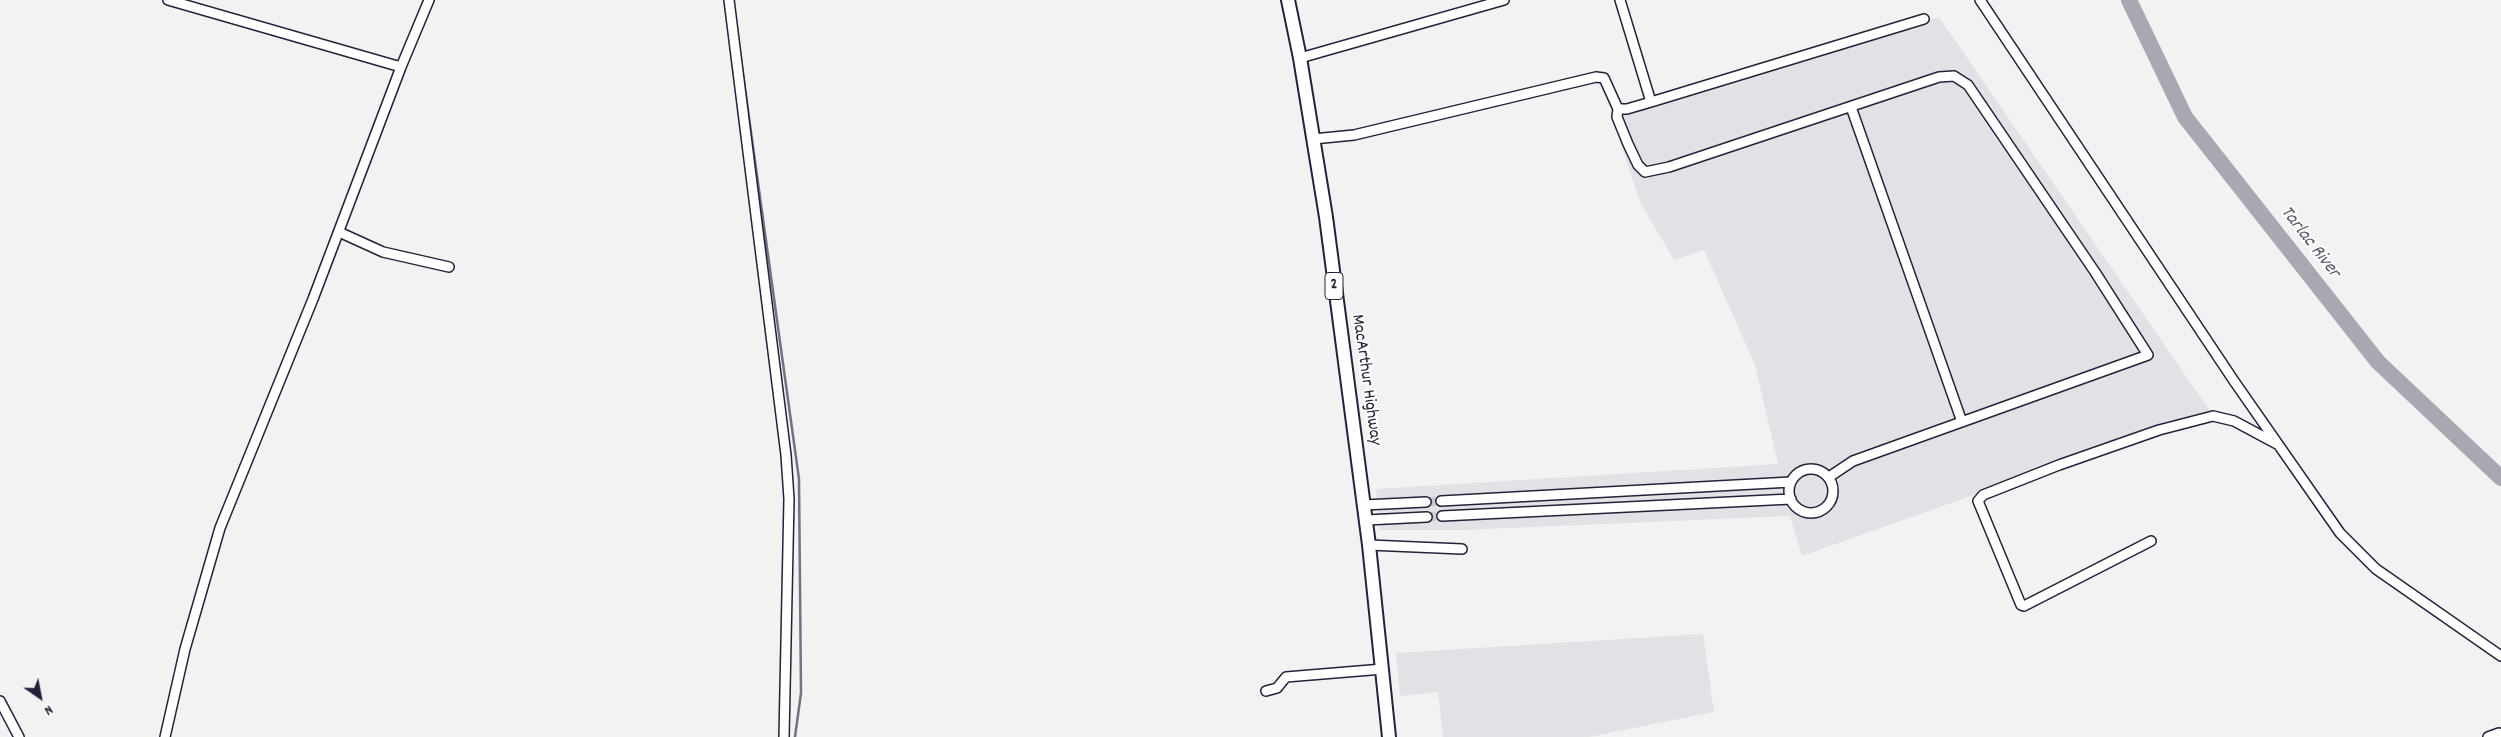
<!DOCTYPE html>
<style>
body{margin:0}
#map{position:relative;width:2501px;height:737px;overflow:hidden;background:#f2f2f3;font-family:Dekko,sans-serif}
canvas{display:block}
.north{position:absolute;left:15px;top:672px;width:50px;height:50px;-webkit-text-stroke:4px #fff;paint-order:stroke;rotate:147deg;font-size:14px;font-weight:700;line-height:20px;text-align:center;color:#22223b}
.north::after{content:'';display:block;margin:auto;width:18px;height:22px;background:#22223b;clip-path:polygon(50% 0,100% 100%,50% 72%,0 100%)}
</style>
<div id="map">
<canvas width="2501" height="737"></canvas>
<div class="north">N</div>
</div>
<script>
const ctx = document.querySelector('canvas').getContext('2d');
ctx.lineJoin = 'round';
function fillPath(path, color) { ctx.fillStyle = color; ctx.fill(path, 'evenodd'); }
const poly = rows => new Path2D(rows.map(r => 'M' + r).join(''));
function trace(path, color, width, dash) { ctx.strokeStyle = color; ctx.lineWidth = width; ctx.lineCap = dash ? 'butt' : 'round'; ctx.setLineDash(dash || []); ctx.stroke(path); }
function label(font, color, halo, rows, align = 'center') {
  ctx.font = font + ' Dekko,sans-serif'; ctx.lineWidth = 4; ctx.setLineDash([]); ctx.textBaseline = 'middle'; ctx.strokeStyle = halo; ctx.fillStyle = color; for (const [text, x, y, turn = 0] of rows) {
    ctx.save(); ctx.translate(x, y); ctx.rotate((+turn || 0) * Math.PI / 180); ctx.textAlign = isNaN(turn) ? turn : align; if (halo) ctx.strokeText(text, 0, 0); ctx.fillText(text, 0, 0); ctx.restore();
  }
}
fillPath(poly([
 [1939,17,2210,411,1802,556,1790,516,1462,530,1380,530,1376,489,1778,464,1755,365,1704,250,1674,260,1640,202,1612,117],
 [1703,634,1714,712,1589,737,1443,737,1438,692,1400,696,1396,653]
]), '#e2e2e6');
trace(poly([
 [737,31,799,479,801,693,795,737]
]), '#727282', 2.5);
trace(poly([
 [2129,0,2185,117,2378,362,2501,478]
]), '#a8a8b2', 16);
trace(poly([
 [1426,502,1441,501],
 [1427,517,1442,516]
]), '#c8c8ce', 9, [9, 4.5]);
const minor = poly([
 [168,0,401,67],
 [729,0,786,455,789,499,784,737],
 [1620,0,1651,102,1924,19],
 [1980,0,2234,381,2340,533,2376,569,2501,656],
 [1300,58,1504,0],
 [1851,107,1962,422],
 [1618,109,1617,117,1628,144,1638,165,1645,172,1669,167,1939,77,1954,76,1968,85,2095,272,2148,355,1853,461,1829,477],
 [1313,139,1354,135,1596,77,1604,78,1618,109,1627,109,1651,102],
 [339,232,383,252,449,267],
 '1789 491a22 22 0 1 1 44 0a22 22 0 1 1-44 0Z',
 [1441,501,1791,482],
 [1364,505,1426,502],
 [1442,516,1791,499],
 [1366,520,1427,517],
 [2151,541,2024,606,2021,605,1978,501,1983,495,2059,465,2159,430,2213,416,2234,421,2277,444],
 [1369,545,1462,549],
 [1266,691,1277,688,1286,677,1383,669],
 [0,701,19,737],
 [165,737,185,649,220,528,313,299,401,67,429,0],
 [2488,737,2499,733]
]);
const highway = poly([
 [1288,0,1300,58,1326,217,1369,545,1389,737]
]);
trace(minor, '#22223b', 12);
trace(highway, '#22223b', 16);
trace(minor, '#fff', 9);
trace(highway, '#fff', 12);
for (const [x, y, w] of [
 [1334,286,18]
]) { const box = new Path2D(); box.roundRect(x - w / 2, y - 13.5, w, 27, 4); ctx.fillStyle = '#fff'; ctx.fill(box); trace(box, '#22223b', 1); }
label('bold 16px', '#22223b', null, [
 ["2",1334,286]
]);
label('18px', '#22223b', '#fff', [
 ["MacArthur Highway",1365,380,82]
]);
label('italic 19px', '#58586b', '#fff', [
 ["Tarlac River",2309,243,52]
]);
</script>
